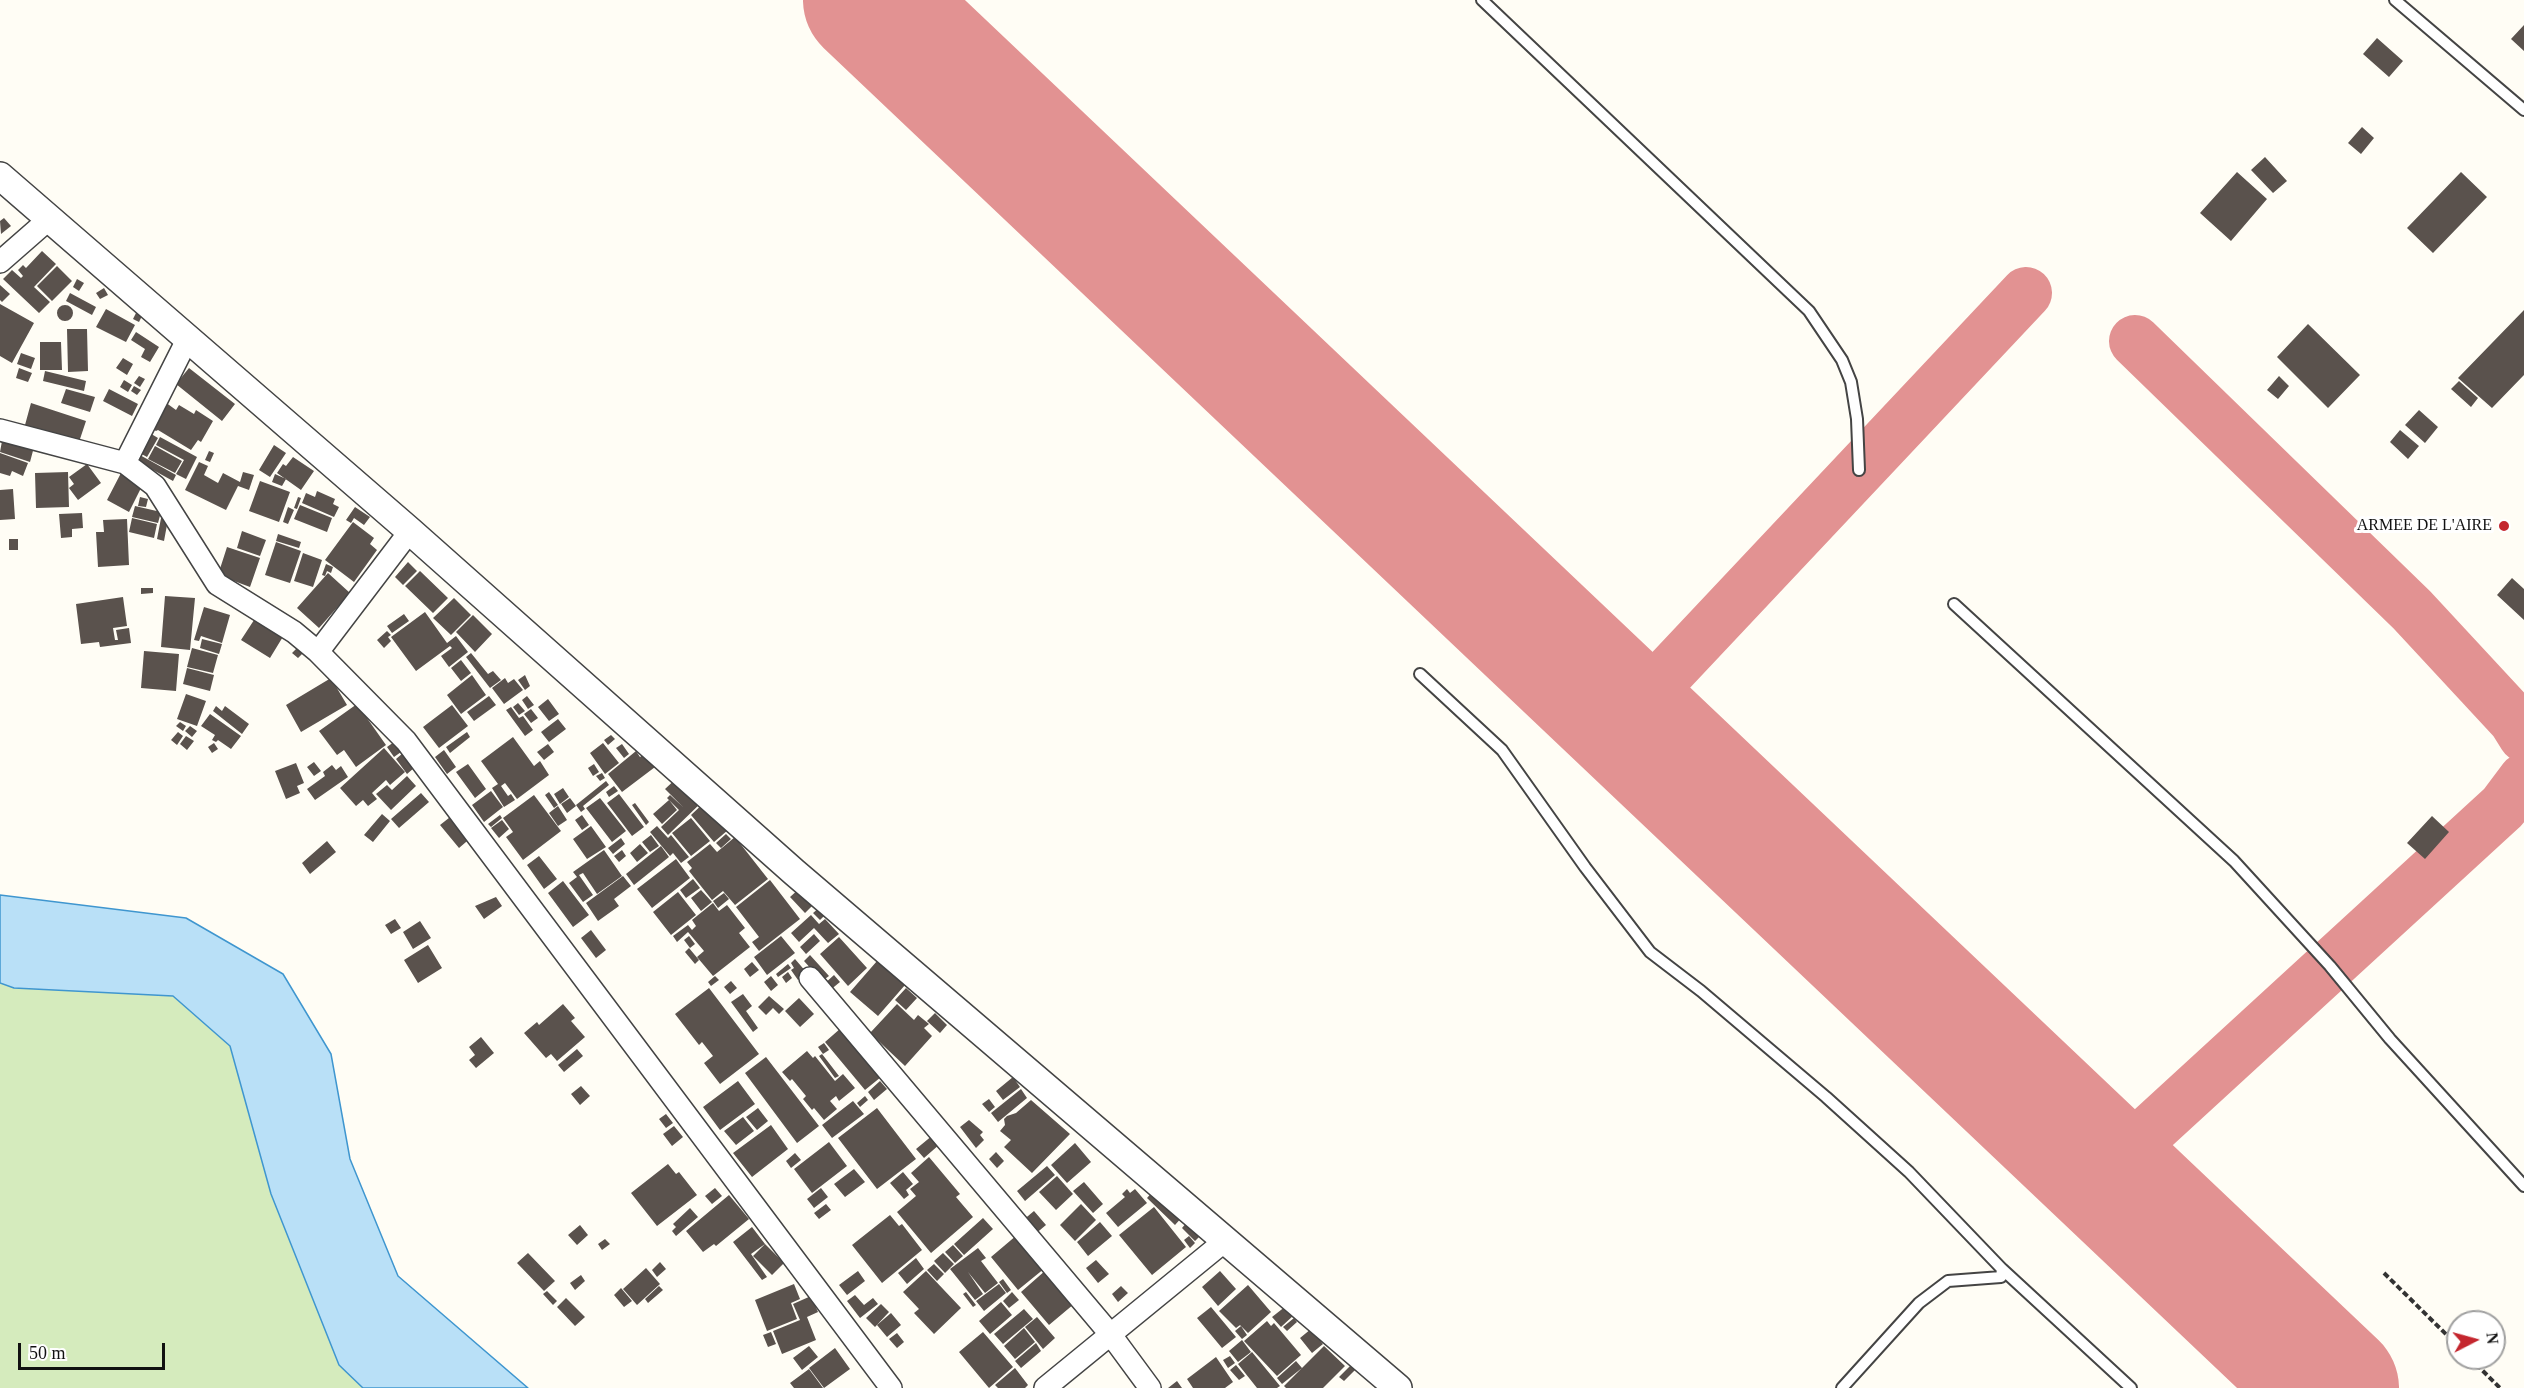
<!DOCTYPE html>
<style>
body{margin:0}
#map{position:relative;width:2524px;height:1388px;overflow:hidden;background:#fffdf5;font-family:Georgia,serif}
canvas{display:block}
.north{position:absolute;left:2446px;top:1310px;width:60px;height:60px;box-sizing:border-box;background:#fff;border:2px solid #a0a0a0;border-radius:50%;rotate:84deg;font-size:16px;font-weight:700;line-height:24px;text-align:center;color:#111}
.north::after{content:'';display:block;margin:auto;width:21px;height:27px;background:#c4262e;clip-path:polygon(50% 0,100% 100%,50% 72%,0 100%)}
.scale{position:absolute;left:18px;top:1343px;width:147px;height:27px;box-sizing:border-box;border:3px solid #111;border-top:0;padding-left:8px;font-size:18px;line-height:21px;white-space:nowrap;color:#111;-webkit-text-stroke:4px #fff;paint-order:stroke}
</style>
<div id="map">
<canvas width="2524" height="1388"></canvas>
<div class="north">N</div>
<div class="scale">50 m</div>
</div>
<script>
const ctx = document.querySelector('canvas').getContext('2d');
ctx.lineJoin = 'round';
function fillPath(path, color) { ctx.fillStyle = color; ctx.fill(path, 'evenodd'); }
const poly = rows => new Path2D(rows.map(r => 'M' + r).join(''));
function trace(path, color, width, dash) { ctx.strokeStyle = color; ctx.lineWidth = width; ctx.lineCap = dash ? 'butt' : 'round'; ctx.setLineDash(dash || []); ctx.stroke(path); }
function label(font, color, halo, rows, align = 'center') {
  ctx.font = font + ' Georgia,serif'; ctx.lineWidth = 6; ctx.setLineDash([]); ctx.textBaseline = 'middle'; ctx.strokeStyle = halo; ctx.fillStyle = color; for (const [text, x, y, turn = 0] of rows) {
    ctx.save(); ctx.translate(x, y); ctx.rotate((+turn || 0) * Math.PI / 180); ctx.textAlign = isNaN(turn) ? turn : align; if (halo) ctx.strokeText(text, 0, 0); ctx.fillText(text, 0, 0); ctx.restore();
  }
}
fillPath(poly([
 [0,983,14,988,173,996,230,1046,271,1194,339,1365,363,1388,0,1388]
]), '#d5ebbd');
const water = poly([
 [0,895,186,918,283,974,331,1054,350,1159,398,1276,528,1388,363,1388,339,1365,271,1194,230,1046,173,996,14,988,0,983,0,895]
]);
fillPath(water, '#b9e0f7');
trace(water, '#3f96cf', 1.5);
trace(poly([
 [2135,341,2412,610,2514,720,2524,736],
 [1625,719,2026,293],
 [2106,1171,2503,807,2524,779]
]), '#e29292', 52);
trace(poly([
 [869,0,2333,1388]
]), '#e29292', 132);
fillPath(poly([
 [2524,25,2524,51,2511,39],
 [2377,38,2403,61,2389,77,2363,54],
 [2362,127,2374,138,2361,154,2348,143],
 [2265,157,2287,181,2273,193,2251,170],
 [2237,172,2267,199,2231,241,2200,213],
 [2461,172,2487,197,2433,253,2407,228],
 [4,218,11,226,1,234,0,221],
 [42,251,56,264,34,287,50,302,39,313,3,279,12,270,21,278,23,276,18,270,23,265,26,268],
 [57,266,72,281,52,301,37,286],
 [77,279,84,283,79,291,73,287],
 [0,285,10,294,2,302,0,300],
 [104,288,108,295,100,299,96,293],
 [70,293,96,307,92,315,66,301],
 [0,304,34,323,12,363,0,356],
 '57 313a8 8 0 1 1 16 0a8 8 0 1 1-16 0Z',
 [106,309,135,325,126,342,96,327],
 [2524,310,2524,375,2492,408,2458,378],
 [137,311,143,314,139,322,133,319],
 [2308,324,2360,375,2328,408,2277,357],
 [67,329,87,329,88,371,68,372],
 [136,332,159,347,150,362,141,357,145,349,131,340],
 [40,342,61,342,62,370,40,370],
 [21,353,35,358,31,369,17,364],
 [123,358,133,364,127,375,116,368],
 [19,368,32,373,28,382,16,378],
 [189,368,235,404,222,421,176,384],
 [45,371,86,381,84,391,43,381],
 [139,376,145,379,140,387,134,383],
 [2279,376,2289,386,2278,399,2267,390],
 [124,380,132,385,128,392,120,387],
 [2459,381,2478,398,2471,407,2451,389],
 [134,386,141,390,137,395,131,391],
 [66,389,95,397,90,412,61,403],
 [109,389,138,404,132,416,103,401],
 [165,402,176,410,179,405,194,414,196,410,213,421,201,442,198,440,191,450,158,430,156,431,149,427],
 [31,403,86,421,79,442,25,425],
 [2419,410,2438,427,2425,443,2405,425],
 [2400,430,2419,446,2408,459,2390,442],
 [148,432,158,438,147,457,136,451],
 [160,437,197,457,186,479,176,474,184,460,156,445],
 [2,441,34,447,30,462,0,452],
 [274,445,286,453,270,477,259,470],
 [155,446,182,461,175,473,148,459],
 [209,451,214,453,210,462,205,460],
 [0,453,28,463,23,476,12,471,10,476,0,473],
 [138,454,176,475,173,481,135,460],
 [293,457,314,471,301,490,277,473,283,464,286,466],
 [199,462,208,466,204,475,218,483,223,473,240,482,243,472,254,475,249,490,238,486,226,510,185,490],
 [87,464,101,483,78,500,69,488,74,484,69,477],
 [68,472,69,507,36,508,35,473],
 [121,473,143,484,129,512,107,500],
 [275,474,286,479,282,486,272,482],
 [260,481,290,492,279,522,249,511],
 [13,489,15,519,0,520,0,490],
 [317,491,335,499,333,504,339,507,334,517,302,503,306,493,315,497],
 [140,497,148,499,146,507,138,506],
 [298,497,301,498,297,509,294,508],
 [300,505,332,518,327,532,294,519],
 [135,506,161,512,158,523,132,517],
 [288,507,294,510,288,524,283,522],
 [355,507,370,517,364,525,354,518,351,523,346,520],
 [82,513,83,528,72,529,72,537,61,538,59,514],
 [162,513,169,514,164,541,157,539],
 [132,518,157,524,154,538,129,532],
 [127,519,129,565,98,567,96,532,104,532,103,520],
 [353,522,374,538,370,544,377,550,354,582,325,560],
 [242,531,266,540,260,556,237,548],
 [278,534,301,542,299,548,276,541],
 [9,539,18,539,18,550,9,550],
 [276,542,301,551,290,583,265,575],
 [227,547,260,558,250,587,218,575],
 [303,553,322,560,313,587,294,581],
 [408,562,417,571,403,585,395,577],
 [326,564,333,567,331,573,327,571,325,576,322,575],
 [420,571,448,598,433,613,405,586],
 [328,573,350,593,319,628,297,608],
 [2512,578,2524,589,2524,620,2497,595],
 [141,588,153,588,153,593,141,594],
 [165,596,195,598,190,650,161,647],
 [123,597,127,626,113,628,115,640,118,640,116,630,129,628,131,643,100,647,99,642,81,644,76,604],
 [454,598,471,615,451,635,433,618],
 [204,607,230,615,222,643,201,636,199,641,194,640],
 [425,612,447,643,456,636,468,652,449,667,441,656,452,648,450,646,416,671,391,637],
 [404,614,409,621,392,633,387,626],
 [473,615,492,634,475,652,456,632],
 [256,617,284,635,270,658,241,640],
 [387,631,391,635,388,637,391,641,384,648,377,640],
 [202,639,222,644,219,654,200,648],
 [299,646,305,651,298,658,292,653],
 [192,648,218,655,213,673,187,667],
 [144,651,179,654,176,691,141,688],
 [471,653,488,674,493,671,501,680,490,688,466,657],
 [461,660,471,673,461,681,451,668],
 [187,668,214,675,210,691,183,684],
 [472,675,486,695,461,714,447,695],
 [525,675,530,686,525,690,518,680],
 [331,678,347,705,301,732,286,705],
 [505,678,508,683,514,679,523,690,504,704,492,688],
 [186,694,206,701,197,726,177,719],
 [489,696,496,705,474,721,467,712],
 [527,696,534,705,528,709,522,700],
 [548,699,559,714,549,721,538,707],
 [518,703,525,711,519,715,513,707],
 [357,704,386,745,356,767,344,750,337,755,319,731],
 [452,705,468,726,439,748,423,727],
 [216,706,222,711,225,706,249,724,242,734,213,711],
 [511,707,519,718,523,716,533,730,525,736,506,710],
 [531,709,538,718,531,723,524,714],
 [210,714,241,736,231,749,218,740,216,742,212,740,215,735,201,726],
 [558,719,566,729,549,742,541,732],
 [180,722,186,726,183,731,176,726],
 [190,726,197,731,192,737,185,731],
 [178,732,183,736,177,745,171,740],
 [467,732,470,737,450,753,446,747],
 [611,735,615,739,608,745,604,740],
 [186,736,194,741,187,750,180,744],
 [513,737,534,766,540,761,549,775,517,799,505,783,501,786,508,796,511,794,515,800,504,807,492,788,498,784,481,761],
 [394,742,401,752,394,757,387,747],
 [214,743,218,749,212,753,208,747],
 [603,743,619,763,605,774,590,753],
 [548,744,554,752,544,760,537,752],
 [622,744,629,754,624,758,616,748],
 [384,748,405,772,390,785,386,780,372,793,377,799,368,806,363,800,356,806,340,788],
 [444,750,456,767,447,774,435,757],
 [636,751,640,757,648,751,659,764,622,792,608,774],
 [403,753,414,768,407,774,396,759],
 [314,762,321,771,314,776,307,767],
 [296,763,304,783,297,786,300,793,286,799,275,771],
 [468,764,486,789,475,798,456,772],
 [594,764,599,772,593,776,588,768],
 [332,765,336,770,341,766,348,777,315,800,307,789,325,776,323,772],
 [602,773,605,778,600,781,596,776],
 [680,775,704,800,668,835,661,827,679,810,667,798,670,795,683,807,665,789],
 [407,776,416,786,391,810,376,794,387,785,392,790],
 [606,781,609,785,583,806,585,809,581,812,576,805],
 [614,786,618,791,609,797,606,792],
 [563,788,569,797,560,804,554,794],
 [491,791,503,807,484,822,472,805],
 [549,792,558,805,554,808,545,795],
 [421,793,429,802,399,828,391,819],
 [619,794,644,827,632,836,607,803],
 [534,795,561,831,523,860,506,837,513,832,503,818],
 [570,798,576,806,567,813,561,804],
 [600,798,626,831,612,842,586,808],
 [669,800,677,810,662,824,653,814],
 [707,800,728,830,714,842,691,815],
 [635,803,649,822,646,825,632,805],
 [558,806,567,820,558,826,549,813],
 [382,814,390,821,373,842,364,835],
 [454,814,473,836,459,848,440,825],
 [500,815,502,818,491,827,488,824],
 [582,815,589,825,582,830,575,820],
 [2432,816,2449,832,2425,859,2407,843],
 [691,818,710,841,691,856,672,833],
 [502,820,509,829,499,838,491,828],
 [591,826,606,847,587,859,573,839],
 [657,826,668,838,671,835,689,857,681,863,673,853,670,856,650,832],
 [726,834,731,839,721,848,716,843],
 [651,835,659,846,650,852,642,842],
 [735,837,768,879,735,905,723,891,712,900,689,871,692,868,687,862,710,844,717,852],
 [621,838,625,844,613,854,608,848],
 [327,841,336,852,310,874,302,863],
 [640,844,648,853,637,862,630,853],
 [661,846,669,857,634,885,626,874],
 [604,850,622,876,597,894,583,873,579,875,593,895,583,902,569,883,577,877,573,872],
 [622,850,626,856,619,862,614,856],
 [539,856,557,879,544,889,527,865],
 [676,859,690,878,652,908,637,889],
 [623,876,631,886,614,899,619,906,598,921,586,903],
 [693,879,700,888,686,898,680,890],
 [770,880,800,919,759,951,752,942,759,937,736,907],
 [563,881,589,915,573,927,548,893],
 [800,888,814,904,805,913,790,897],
 [701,890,712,902,701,911,691,898],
 [678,892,696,915,671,935,653,912],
 [724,893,729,899,718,908,713,901],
 [496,897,502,906,484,919,475,906],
 [713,903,719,911,727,905,745,928,739,933,750,947,713,976,697,957,704,951,688,932,677,942,673,936,688,925,692,930,696,926,692,920],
 [819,908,825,915,820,920,813,913],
 [811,915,819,924,825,919,839,934,828,943,814,928,799,942,791,933],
 [395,919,401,928,391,934,385,925],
 [420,921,431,938,413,949,403,932],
 [591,930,606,950,596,958,581,938],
 [814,934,820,941,806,954,800,947],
 [689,936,695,944,690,948,684,940],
 [781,936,795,953,767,975,754,957],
 [839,937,867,968,848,986,820,954],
 [428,945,442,968,418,983,404,960],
 [689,948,699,960,695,964,685,952],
 [810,955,829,976,822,981,804,961],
 [795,959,807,973,798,980,791,970,794,968,791,963],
 [877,961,905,985,878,1016,850,992],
 [752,962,759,970,750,977,744,969],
 [788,964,791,968,778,977,776,974],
 [788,972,792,978,786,983,782,977],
 [834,975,840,982,829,991,823,985],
 [715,976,719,980,711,986,708,982],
 [771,976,778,985,771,991,764,982],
 [731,981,737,988,730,994,724,987],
 [709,988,759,1054,720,1084,704,1063,713,1056,702,1042,699,1045,675,1014],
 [906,988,917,998,906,1010,895,1000],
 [743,994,752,1006,746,1011,758,1028,753,1032,731,1002],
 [769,996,784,1009,779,1014,773,1008,766,1015,758,1007],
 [799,998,814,1014,800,1027,785,1011],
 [563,1004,575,1018,571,1021,585,1037,557,1061,551,1054,546,1058,524,1033,537,1022,539,1025],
 [897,1004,914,1020,918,1015,929,1024,924,1028,932,1036,905,1066,870,1033],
 [935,1013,947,1025,940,1033,927,1021],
 [841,1028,881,1077,865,1090,825,1042],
 [481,1037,494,1053,476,1068,469,1060,475,1055,469,1047],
 [824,1043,829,1050,823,1054,818,1047],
 [577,1049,583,1056,564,1072,558,1065],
 [807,1051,813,1058,815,1056,835,1081,843,1074,855,1088,839,1101,836,1096,830,1101,837,1109,824,1120,814,1108,812,1110,803,1099,806,1096,792,1079,790,1081,782,1072],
 [822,1054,839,1076,835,1078,819,1056],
 [766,1057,819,1126,797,1143,745,1073],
 [1013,1077,1020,1087,1003,1100,996,1091],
 [738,1081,755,1104,720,1130,703,1107],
 [880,1081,887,1089,874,1100,868,1092],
 [581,1086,590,1096,580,1105,571,1094],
 [1021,1089,1027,1098,998,1122,991,1113],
 [865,1096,868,1100,860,1107,857,1103],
 [989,1099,995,1107,989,1112,982,1104],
 [1031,1100,1070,1134,1032,1173,1004,1147,1011,1140,1000,1131,1005,1125,1004,1119,1007,1116,1016,1113],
 [853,1101,864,1114,832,1138,822,1125],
 [758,1108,768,1121,757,1130,746,1117],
 [877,1108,916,1159,877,1189,838,1138],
 [666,1114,673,1123,666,1128,659,1119],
 [743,1117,754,1131,736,1145,724,1131],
 [969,1120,983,1132,980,1135,984,1140,976,1148,960,1127],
 [771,1125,788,1149,752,1177,733,1153],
 [674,1126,683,1137,672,1146,663,1134],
 [933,1135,940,1144,924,1158,916,1149],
 [829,1142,847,1166,812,1193,794,1169],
 [1075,1143,1091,1162,1067,1183,1051,1165],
 [996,1152,1004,1161,997,1168,989,1159],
 [795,1153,801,1160,791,1168,786,1161],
 [929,1157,960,1194,956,1197,973,1217,931,1253,897,1212,916,1196,910,1189,919,1182,911,1173],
 [668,1164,676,1174,679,1172,697,1195,657,1226,631,1193],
 [1047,1166,1055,1175,1025,1201,1017,1191],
 [854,1169,865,1182,845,1197,834,1184],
 [903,1172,913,1184,906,1190,909,1195,904,1199,890,1183],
 [1057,1176,1073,1194,1056,1210,1039,1192],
 [1084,1182,1103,1204,1093,1213,1073,1191],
 [715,1188,722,1196,712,1204,705,1196],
 [821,1188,828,1197,814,1208,807,1199],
 [1127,1189,1130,1193,1135,1189,1147,1203,1118,1227,1106,1213,1125,1197,1122,1194],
 [1155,1189,1183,1216,1175,1225,1147,1198],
 [729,1195,749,1219,716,1246,714,1244,703,1252,686,1231],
 [826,1204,831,1210,819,1219,814,1213],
 [1081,1204,1096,1220,1075,1241,1060,1225],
 [1154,1207,1186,1247,1152,1275,1119,1235],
 [690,1208,698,1217,676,1236,672,1231,676,1227,673,1224],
 [1034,1211,1046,1225,1034,1235,1022,1221],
 [890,1215,899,1226,902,1224,922,1250,882,1283,852,1245],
 [983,1218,993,1229,964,1255,954,1244],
 [1188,1221,1202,1234,1195,1241,1182,1228],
 [1100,1222,1112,1236,1088,1256,1077,1242],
 [580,1225,588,1235,577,1245,568,1235],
 [752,1227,765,1244,751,1254,767,1277,762,1280,733,1242],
 [1017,1235,1045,1268,1018,1290,991,1257],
 [1189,1236,1195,1243,1190,1248,1184,1240],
 [605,1239,610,1244,602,1250,598,1244],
 [765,1244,784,1263,772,1275,753,1256],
 [953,1245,963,1256,955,1263,945,1252],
 [978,1248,986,1258,981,1261,998,1283,985,1293,968,1272,983,1294,975,1300,950,1269],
 [528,1253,555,1281,544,1291,517,1263],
 [943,1253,954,1264,945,1273,934,1261],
 [916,1258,924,1269,907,1284,898,1273],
 [1096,1260,1109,1274,1098,1283,1086,1268],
 [660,1262,666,1269,657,1277,652,1270],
 [934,1264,944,1274,937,1281,927,1270],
 [646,1268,660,1284,637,1305,623,1289],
 [1046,1270,1074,1304,1049,1325,1021,1292],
 [858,1271,865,1281,847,1295,839,1285],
 [926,1271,961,1308,934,1334,914,1313,919,1309,903,1292],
 [1220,1271,1236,1289,1218,1306,1202,1287],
 [581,1275,585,1281,575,1290,570,1283],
 [1003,1279,1011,1290,1007,1293,999,1282],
 [794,1284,800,1299,791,1303,797,1319,767,1331,755,1300],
 [999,1284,1006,1293,984,1311,976,1301],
 [1248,1285,1271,1312,1248,1333,1237,1322,1240,1325,1236,1328,1219,1311],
 [659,1286,663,1290,648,1303,645,1299],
 [1121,1286,1128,1293,1118,1302,1112,1294],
 [621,1288,632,1301,624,1307,614,1295],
 [547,1291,557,1301,553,1305,543,1294],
 [966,1292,976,1305,973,1307,963,1294],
 [1012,1292,1019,1300,1009,1308,1003,1301],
 [855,1295,864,1305,873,1298,878,1304,860,1318,847,1301],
 [811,1296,818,1312,807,1317,816,1340,782,1354,773,1331,800,1320,793,1304],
 [566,1298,585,1317,575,1326,557,1307],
 [1001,1302,1012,1315,990,1334,979,1321],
 [881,1304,889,1312,875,1327,866,1318],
 [1286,1306,1294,1315,1281,1327,1272,1317],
 [1211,1307,1236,1337,1222,1348,1197,1318],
 [1024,1309,1033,1319,1003,1344,994,1334],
 [891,1313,901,1325,887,1337,877,1325],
 [1037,1317,1055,1338,1043,1349,1025,1327],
 [1294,1318,1297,1322,1287,1331,1283,1327],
 [1267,1321,1271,1326,1274,1323,1301,1355,1277,1376,1244,1341],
 [1241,1326,1247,1335,1242,1339,1235,1331],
 [1024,1328,1035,1342,1015,1359,1004,1346],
 [1311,1329,1323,1344,1312,1353,1300,1338],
 [771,1332,776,1344,768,1347,763,1335],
 [983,1332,1013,1367,989,1388,959,1352],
 [897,1333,904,1342,897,1348,889,1339],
 [1242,1340,1251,1352,1238,1362,1229,1351],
 [1036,1343,1041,1351,1021,1368,1015,1361],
 [809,1346,818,1357,802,1370,793,1358],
 [1324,1346,1345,1366,1323,1388,1286,1388,1284,1386],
 [835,1348,850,1369,824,1388,809,1368],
 [1252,1352,1280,1386,1277,1388,1257,1388,1238,1364],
 [1230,1356,1235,1363,1228,1368,1223,1360],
 [1216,1357,1233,1382,1225,1388,1193,1388,1187,1379],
 [1296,1361,1302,1368,1282,1384,1277,1378],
 [1352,1364,1357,1368,1344,1381,1339,1377],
 [1236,1365,1245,1376,1239,1380,1230,1370],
 [1015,1368,1028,1385,1025,1388,998,1388,995,1385],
 [809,1369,823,1388,794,1388,790,1383],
 [1177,1381,1182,1388,1168,1388]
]), '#5a524d');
const service = poly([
 [1482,0,1809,311,1842,360,1851,382,1857,419,1859,470],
 [2395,0,2524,110],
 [1954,604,2234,861,2330,966,2390,1039,2524,1186],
 [1420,674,1502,750,1585,867,1650,952,1701,991,1826,1097,1909,1172,2002,1269,2131,1388],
 [1842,1388,1919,1303,1948,1281,2001,1277,2002,1269]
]);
const minor = poly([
 [0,262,48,220],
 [0,430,125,463,187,340],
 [125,463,155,486,217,584,294,632,318,652],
 [410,531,318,652,406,741,891,1388],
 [810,978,1111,1335,1150,1388],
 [1045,1388,1226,1240]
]);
const tertiary = poly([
 [0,176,410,531,794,872,1398,1388]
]);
trace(service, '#444', 14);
trace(minor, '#444', 24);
trace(tertiary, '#444', 30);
trace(poly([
 [2384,1273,2458,1346],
 [2470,1358,2500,1388]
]), '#333', 4, [6, 3]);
trace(service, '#fff', 10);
trace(minor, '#fff', 21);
trace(tertiary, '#fff', 27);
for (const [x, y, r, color] of [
 [2504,526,6,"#c4262e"]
]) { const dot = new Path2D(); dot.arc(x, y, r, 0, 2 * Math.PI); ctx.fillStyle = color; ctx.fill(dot); trace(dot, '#fff', 2); }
label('16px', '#111', '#fff', [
 ["ARMEE DE L'AIRE",2492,526]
], 'right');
</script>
